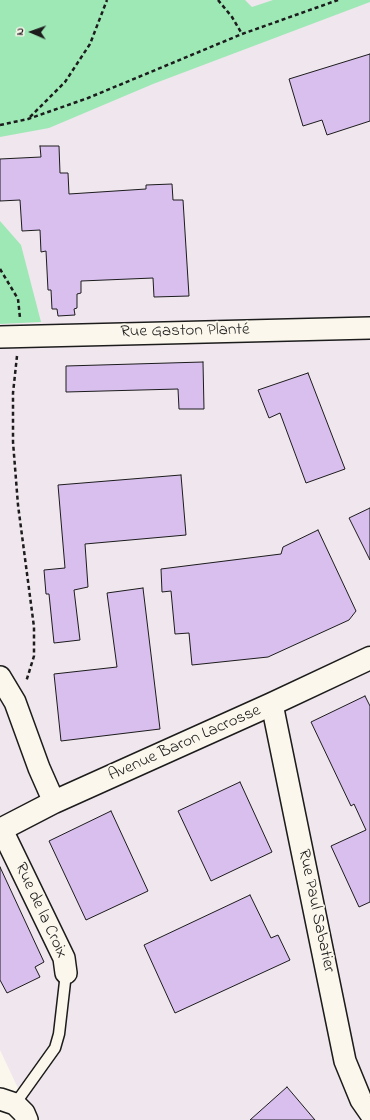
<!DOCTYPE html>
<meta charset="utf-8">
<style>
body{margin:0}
#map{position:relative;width:370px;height:1120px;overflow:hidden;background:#fbf7ec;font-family:"Indie Flower",sans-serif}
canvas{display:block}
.north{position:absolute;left:12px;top:12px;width:40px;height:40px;-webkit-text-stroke:3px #fbf7ec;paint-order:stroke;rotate:272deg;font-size:11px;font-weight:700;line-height:16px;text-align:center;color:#1c1c1c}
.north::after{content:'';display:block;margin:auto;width:14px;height:18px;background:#1c1c1c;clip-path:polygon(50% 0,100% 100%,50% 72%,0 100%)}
</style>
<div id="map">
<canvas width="370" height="1120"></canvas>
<div class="north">N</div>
</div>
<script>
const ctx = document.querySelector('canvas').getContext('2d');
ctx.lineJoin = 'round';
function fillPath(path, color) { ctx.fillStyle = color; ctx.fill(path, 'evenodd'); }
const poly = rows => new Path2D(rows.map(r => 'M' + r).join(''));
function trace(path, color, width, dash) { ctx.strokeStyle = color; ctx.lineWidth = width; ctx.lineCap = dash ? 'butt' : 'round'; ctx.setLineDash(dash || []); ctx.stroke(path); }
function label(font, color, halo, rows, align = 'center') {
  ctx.font = font + ' "Indie Flower",sans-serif'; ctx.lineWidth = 3.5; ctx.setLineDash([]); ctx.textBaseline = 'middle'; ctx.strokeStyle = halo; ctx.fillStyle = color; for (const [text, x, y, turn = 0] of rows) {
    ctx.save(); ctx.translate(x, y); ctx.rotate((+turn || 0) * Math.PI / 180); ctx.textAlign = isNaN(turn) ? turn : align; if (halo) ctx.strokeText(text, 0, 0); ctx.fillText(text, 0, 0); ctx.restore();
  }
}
fillPath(poly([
 [0,0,370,0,370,1120,33,1120,0,1050]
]), '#f0e6ed');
fillPath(poly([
 [0,0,245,0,252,7,273,0,370,0,370,2,153,84,49,128,0,137],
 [0,221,21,245,41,322,0,324]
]), '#9ee8b6');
const building = poly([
 [370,54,370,121,327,135,322,120,303,126,289,79,370,54],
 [40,146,59,146,60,173,68,173,69,194,146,189,146,185,172,184,173,200,183,200,189,296,154,297,153,278,81,281,81,293,77,294,77,308,74,309,75,315,58,316,57,309,52,309,51,290,48,290,46,251,41,252,40,230,22,231,20,200,0,201,0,159,41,157,40,146],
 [203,362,204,409,179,409,178,389,66,392,66,366,203,362],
 [308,373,345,469,306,483,280,413,269,418,258,390,308,373],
 [181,475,186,535,85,544,88,587,74,590,80,640,54,643,49,594,46,594,44,570,65,568,58,485,181,475],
 [370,508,370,560,349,518,370,508],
 [318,530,356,611,349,620,268,657,192,665,189,633,175,634,171,591,162,592,161,569,281,554,283,547,318,530],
 [143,588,160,729,61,741,54,674,117,667,107,593,143,588],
 [365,696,370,706,370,902,359,907,331,846,366,830,354,804,351,806,311,722,365,696],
 [240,782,272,852,211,881,178,811,240,782],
 [111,811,148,891,86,920,49,841,111,811],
 [0,867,44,962,35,967,40,977,7,993,0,980,0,867],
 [250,895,271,938,278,935,290,960,175,1013,144,945,250,895],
 [287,1087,315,1120,250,1120,287,1087]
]);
fillPath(building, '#d8bfee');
trace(building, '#1c1c1c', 1);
const service = poly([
 [15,1104,55,1048,59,1034,66,973]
]);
const minor = poly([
 [0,337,370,328],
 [0,677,15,702,39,768,54,802],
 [272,704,345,1061,361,1100,370,1113],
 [2,830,64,958,66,973],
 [0,1099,15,1104,24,1113,27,1120]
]);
const tertiary = poly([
 [0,830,54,802,272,704,370,658]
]);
trace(service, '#1c1c1c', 13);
trace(minor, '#1c1c1c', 24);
trace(tertiary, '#1c1c1c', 25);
trace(poly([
 [218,0,232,17,242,34],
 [30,117,65,82,90,44,107,0],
 [0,125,28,119,88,98,242,34,338,0],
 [0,269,18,299,20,318],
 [17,356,13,393,13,442,18,505,34,627,34,656,26,682]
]), '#1c1c1c', 2.5, [4, 3]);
trace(service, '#fbf7ec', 10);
trace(minor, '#fbf7ec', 21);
trace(tertiary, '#fbf7ec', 22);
label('17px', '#1c1c1c', '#fbf7ec', [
 ["Rue Gaston Planté",185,332,-1],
 ["Avenue Baron Lacrosse",185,744,-24],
 ["Rue de la Croix",40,911,65],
 ["Rue Paul Sabatier",315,911,78]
]);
</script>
